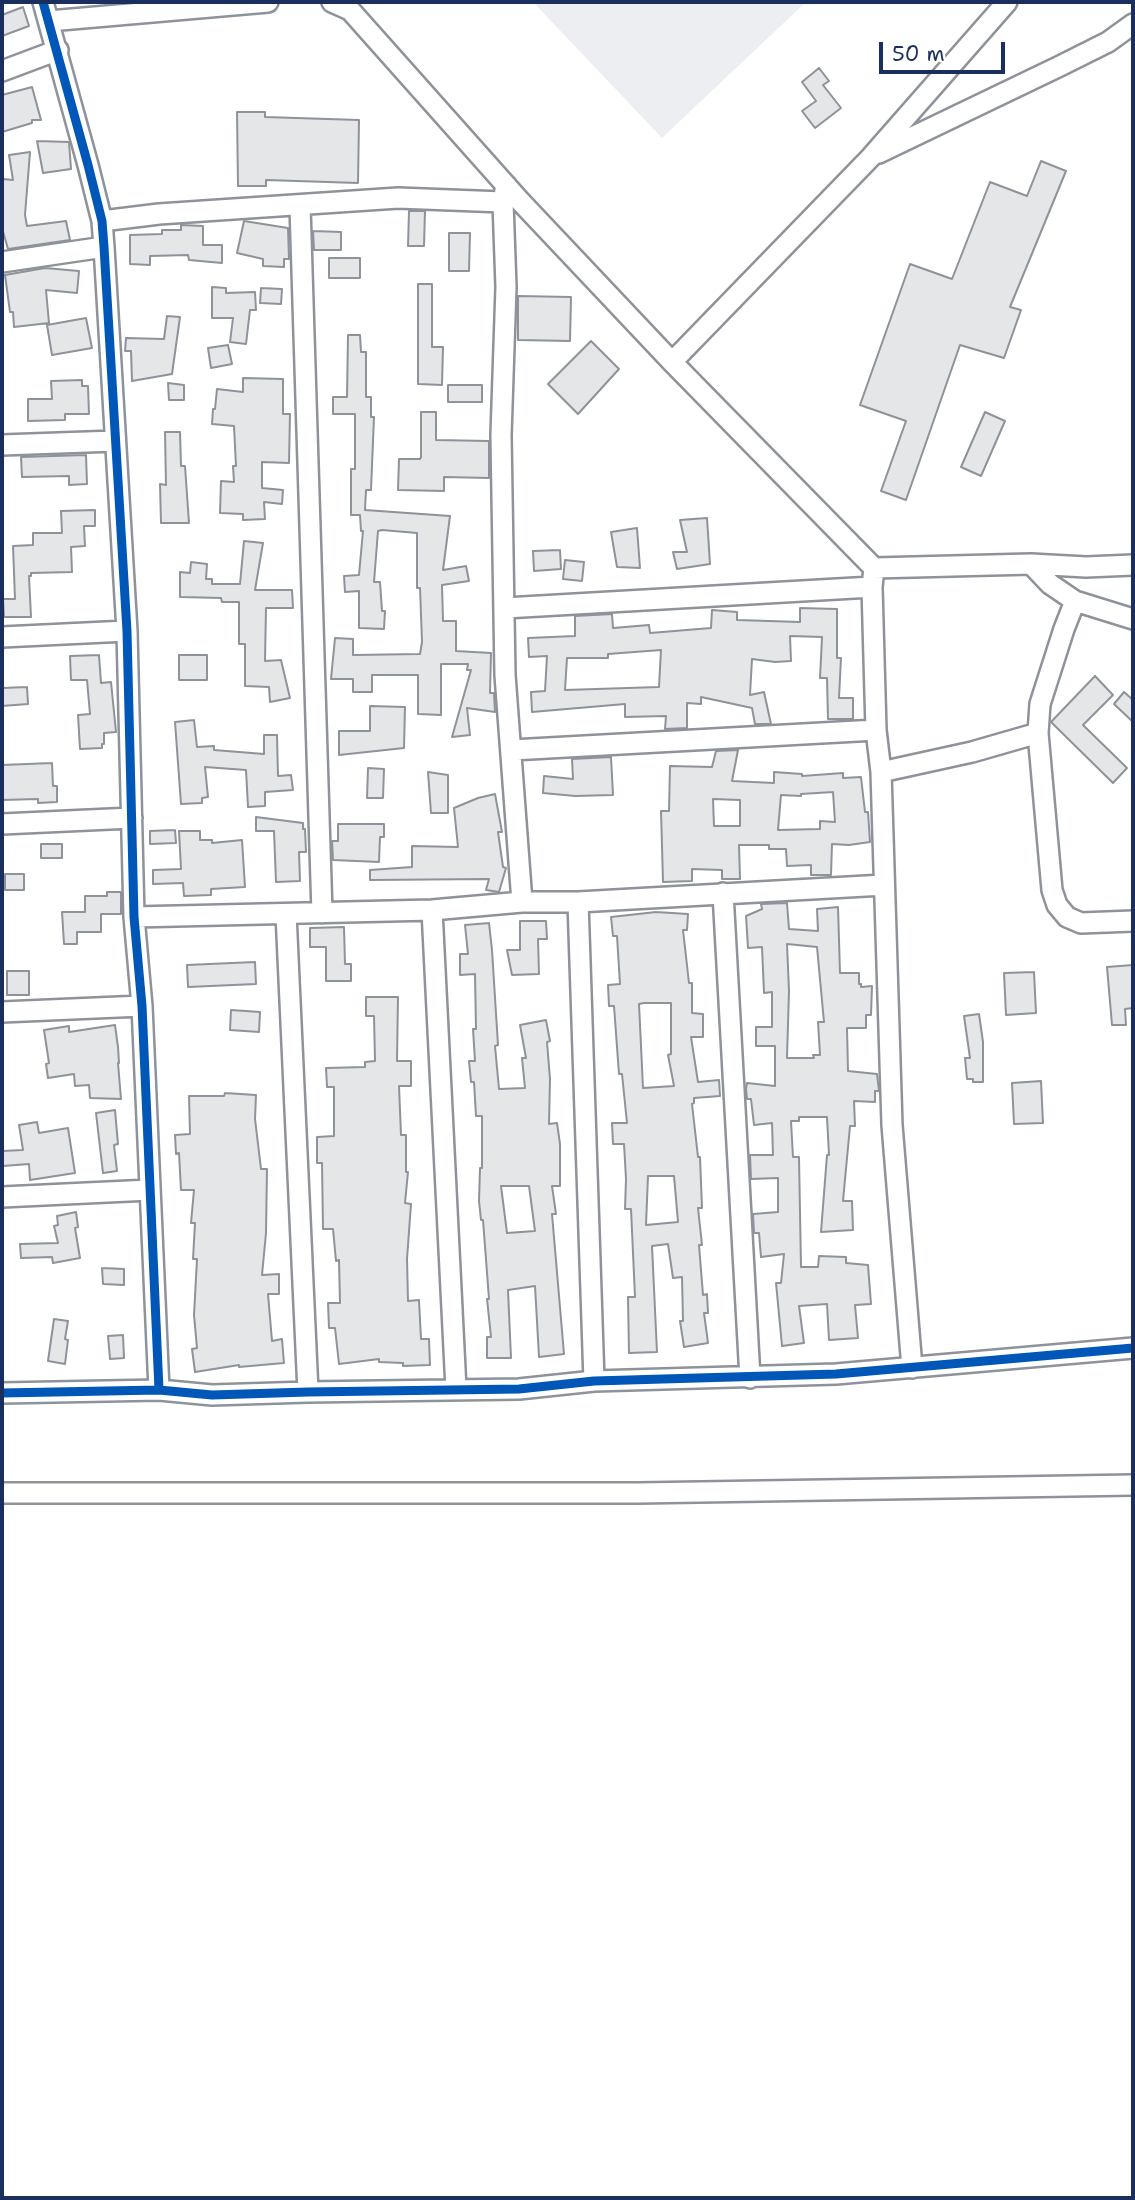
<!DOCTYPE html>
<style>
body{margin:0}
#map{position:relative;width:1135px;height:2200px;overflow:hidden;background:#fff;font-family:"Shantell Sans",sans-serif}
canvas{display:block}
.frame{position:absolute;inset:0;border:4px solid #1b2f5e;pointer-events:none}
.scale{position:absolute;left:879px;top:42px;width:126px;height:32px;box-sizing:border-box;border:4px solid #1b2f5e;border-top:0;padding-left:9px;font-size:21px;line-height:24px;white-space:nowrap;color:#1b2f5e;-webkit-text-stroke:5px #fff;paint-order:stroke}
</style>
<div id="map">
<canvas width="1135" height="2200"></canvas>
<div class="frame"></div>
<div class="scale">50 m</div>
</div>
<script>
const ctx = document.querySelector('canvas').getContext('2d');
ctx.lineJoin = 'round';
function fillPath(path, color) { ctx.fillStyle = color; ctx.fill(path, 'evenodd'); }
const poly = rows => new Path2D(rows.map(r => 'M' + r).join(''));
function trace(path, color, width, dash) { ctx.strokeStyle = color; ctx.lineWidth = width; ctx.lineCap = dash ? 'butt' : 'round'; ctx.setLineDash(dash || []); ctx.stroke(path); }
fillPath(poly([
 [533,2,806,2,662,138]
]), '#edeef2');
const building = poly([
 [23,7,29,26,2,36,2,15,23,7],
 [819,68,829,81,823,85,841,108,815,128,802,111,816,101,802,82,819,68],
 [32,87,41,120,32,120,32,123,2,132,2,95,32,87],
 [237,112,265,112,265,117,359,120,358,183,266,180,266,186,238,186,237,112],
 [37,141,69,142,71,169,43,173,37,141],
 [30,152,25,215,27,226,66,221,70,240,8,249,2,228,3,179,13,180,9,155,30,152],
 [1041,161,1066,171,1010,307,1021,310,1004,358,960,345,906,500,881,491,906,421,860,405,910,264,952,279,990,182,1027,196,1041,161],
 [409,211,425,211,424,246,408,246,409,211],
 [244,221,288,228,289,259,284,259,284,267,263,266,263,259,237,253,244,221],
 [181,225,203,226,203,245,222,245,222,263,189,260,188,255,150,256,150,265,130,264,130,235,162,234,162,230,181,230,181,225],
 [313,231,341,232,341,250,314,250,313,231],
 [449,233,470,233,469,271,449,271,449,233],
 [329,258,360,258,360,278,329,278,329,258],
 [45,268,79,271,77,293,46,290,49,323,14,327,13,312,10,312,5,275,45,268],
 [418,284,432,284,432,347,443,347,442,385,418,384,418,284],
 [212,287,226,288,226,293,255,292,256,310,250,310,246,344,230,342,233,318,212,318,212,287],
 [261,288,282,289,281,304,260,303,261,288],
 [518,296,571,297,570,341,518,340,518,296],
 [167,316,180,317,172,374,132,381,131,351,125,351,126,338,164,339,167,316],
 [86,318,92,348,52,355,47,325,86,318],
 [348,335,360,335,361,352,366,352,366,397,371,397,371,417,374,417,371,490,366,490,365,510,450,516,443,570,466,566,469,581,442,585,443,621,456,621,456,651,491,653,490,693,494,693,495,712,467,708,470,735,452,737,471,670,467,670,468,664,441,664,441,715,418,714,418,675,372,675,372,692,353,692,353,679,331,679,335,638,353,639,353,655,420,654,422,642,420,588,417,588,417,533,382,530,378,531,374,582,380,582,382,611,385,611,384,629,359,628,359,591,345,592,344,576,359,575,363,531,361,531,360,515,351,515,351,469,355,469,355,414,333,414,333,397,347,397,348,335],
 [591,341,619,369,578,414,548,384,591,341],
 [228,345,232,364,211,368,208,348,228,345],
 [243,378,283,379,283,414,290,414,289,463,262,462,262,488,283,490,282,504,264,502,265,519,243,520,243,514,220,513,221,481,234,482,233,466,236,466,234,426,212,424,213,409,215,409,217,389,243,392,243,378],
 [82,380,82,386,88,386,89,414,65,414,65,420,28,421,28,399,52,399,51,381,82,380],
 [168,383,184,385,184,400,169,400,168,383],
 [448,385,482,385,482,402,448,402,448,385],
 [421,412,436,412,436,440,489,441,489,478,444,477,444,491,398,490,399,459,420,459,421,457,421,412],
 [985,412,1005,421,981,476,961,467,985,412],
 [165,432,180,432,181,466,185,466,189,523,161,523,160,484,166,485,165,432],
 [86,455,87,484,69,485,69,476,22,477,21,457,86,455],
 [95,510,95,526,84,526,85,546,71,547,72,572,31,573,31,576,29,576,31,617,4,617,3,599,15,599,13,546,33,545,33,533,62,533,61,511,95,510],
 [707,518,710,564,677,569,673,552,687,552,680,520,707,518],
 [637,528,640,568,617,567,611,532,637,528],
 [244,541,263,543,255,590,292,590,293,608,266,608,265,661,281,660,290,698,270,702,269,687,245,686,245,644,239,644,239,602,222,602,221,598,180,597,180,572,190,573,191,562,207,564,206,579,212,579,212,584,240,584,244,541],
 [560,550,561,569,534,571,533,551,560,550],
 [565,560,584,562,582,581,563,579,565,560],
 [800,608,837,609,837,658,841,658,839,698,853,698,853,719,828,719,827,678,820,678,822,637,790,636,791,661,775,662,752,659,750,695,764,692,771,724,755,724,752,708,701,697,701,704,687,703,687,728,665,729,666,716,625,717,625,704,532,712,531,692,545,691,547,656,529,657,528,638,575,636,575,616,612,614,613,628,649,625,650,633,711,628,712,610,737,612,737,620,800,622,800,608],
 [661,650,659,687,565,690,567,658,608,658,608,654,661,650],
 [99,655,101,683,111,682,116,732,104,733,104,744,102,744,102,748,80,749,78,715,90,714,87,680,71,680,70,656,99,655],
 [179,655,207,655,207,680,179,680,179,655],
 [1095,676,1113,695,1083,725,1127,768,1113,783,1051,722,1095,676],
 [27,687,28,704,2,706,2,688,27,687],
 [1124,692,1133,700,1133,722,1114,704,1124,692],
 [370,706,405,707,404,748,339,755,339,731,370,731,370,706],
 [194,720,197,747,214,746,214,750,264,754,264,735,277,735,278,776,291,775,293,790,265,792,265,806,248,807,246,770,205,767,208,797,202,798,202,803,181,804,175,722,194,720],
 [738,750,732,781,774,783,774,772,802,774,802,776,843,773,843,778,861,777,865,812,868,812,870,842,849,845,832,844,831,875,811,875,811,865,787,866,786,849,769,849,769,845,739,845,740,879,722,879,722,870,692,869,692,881,663,882,661,811,669,811,670,766,712,767,716,751,738,750],
 [833,792,835,822,820,821,820,829,778,830,781,795,801,796,801,794,833,792],
 [713,799,740,800,740,826,714,826,713,799],
 [611,757,613,795,575,796,543,793,544,776,573,779,572,759,611,757],
 [52,763,53,786,57,786,57,802,38,803,38,799,2,800,2,765,52,763],
 [368,768,384,769,383,798,367,798,368,768],
 [428,772,448,775,448,813,431,813,428,772],
 [495,794,502,832,498,832,503,867,506,868,499,892,486,890,489,879,370,880,370,870,412,867,412,846,458,847,454,808,478,798,495,794],
 [256,817,303,823,303,829,305,829,306,852,299,852,300,881,276,882,274,831,256,831,256,817],
 [338,824,384,824,384,837,380,837,379,862,333,860,332,841,338,841,338,824],
 [175,830,176,843,150,844,150,831,175,830],
 [179,831,200,831,200,840,212,840,212,843,242,840,245,887,211,889,211,895,184,896,183,883,153,884,153,870,181,869,179,831],
 [41,844,62,844,62,858,41,858,41,844],
 [5,874,24,874,24,890,5,890,5,874],
 [107,892,121,892,121,914,101,914,101,932,77,932,77,944,64,944,62,912,85,912,85,896,107,896,107,892],
 [787,903,789,929,818,931,817,909,838,907,840,973,859,973,859,984,861,984,861,987,872,986,871,1015,866,1015,866,1028,847,1028,848,1071,877,1074,879,1091,875,1091,875,1102,854,1101,855,1126,850,1126,843,1201,852,1201,853,1230,821,1232,827,1155,829,1155,827,1117,799,1117,799,1121,791,1121,793,1157,799,1157,801,1267,818,1267,819,1256,846,1257,846,1263,868,1265,871,1304,855,1305,858,1338,829,1340,827,1304,799,1306,804,1343,782,1346,776,1283,781,1283,784,1254,761,1257,759,1233,754,1233,753,1214,778,1212,778,1178,751,1179,750,1155,773,1155,772,1123,754,1125,751,1099,747,1099,746,1089,747,1083,775,1086,775,1046,756,1046,756,1027,772,1027,772,992,764,993,762,947,748,948,746,916,762,909,761,904,787,903],
 [787,944,817,947,824,1022,818,1022,820,1055,813,1055,814,1058,787,1058,789,991,787,944],
 [656,912,688,914,687,930,683,930,689,983,692,983,692,1013,703,1014,703,1037,691,1037,698,1082,719,1080,720,1096,694,1098,694,1103,692,1104,698,1157,700,1157,702,1208,698,1208,702,1245,699,1245,703,1295,707,1294,708,1313,704,1313,708,1343,684,1347,680,1321,683,1321,682,1277,673,1278,668,1244,652,1246,657,1352,629,1353,628,1297,635,1297,631,1209,625,1209,626,1179,624,1144,613,1144,612,1123,627,1123,622,1074,619,1074,614,1006,609,1006,608,985,620,984,617,936,613,936,611,917,656,912],
 [644,1003,671,1003,671,1054,668,1055,674,1086,643,1088,639,1004,644,1003],
 [648,1176,674,1176,678,1222,646,1225,648,1176],
 [520,921,546,921,547,939,538,939,539,974,512,975,507,950,520,950,520,921],
 [489,923,492,950,498,1045,495,1046,499,1089,525,1088,522,1058,526,1058,520,1025,546,1020,550,1041,547,1042,550,1079,549,1124,557,1123,560,1144,560,1186,552,1186,556,1214,552,1214,564,1354,539,1357,535,1286,508,1290,511,1358,487,1358,487,1337,491,1337,487,1299,489,1299,483,1220,481,1220,479,1201,480,1168,482,1168,482,1116,476,1116,474,1082,471,1082,469,1061,475,1061,473,1029,476,1029,475,974,460,975,460,954,468,954,465,925,489,923],
 [501,1186,529,1186,535,1231,507,1233,501,1186],
 [344,927,345,964,351,964,351,981,326,981,326,947,310,947,310,928,344,927],
 [255,962,256,984,188,987,187,965,255,962],
 [1133,965,1133,1008,1125,1009,1126,1025,1112,1025,1107,967,1133,965],
 [7,971,29,971,29,995,7,995,7,971],
 [1034,972,1036,1013,1006,1015,1004,973,1034,972],
 [366,997,398,997,397,1061,411,1061,411,1086,399,1086,401,1135,406,1135,406,1172,408,1172,405,1203,411,1204,407,1259,408,1301,419,1300,421,1339,429,1339,430,1365,403,1366,403,1363,379,1362,379,1359,339,1364,335,1328,329,1328,328,1303,340,1303,339,1260,336,1261,333,1229,323,1229,322,1163,317,1163,317,1137,334,1136,334,1087,327,1087,326,1068,365,1067,365,1062,375,1061,374,1016,366,1016,366,997],
 [231,1010,260,1012,259,1032,230,1030,231,1010],
 [979,1014,983,1042,983,1082,973,1082,973,1079,967,1079,965,1058,970,1058,964,1016,979,1014],
 [115,1025,118,1047,119,1063,118,1063,121,1099,90,1098,89,1085,75,1086,74,1074,48,1078,46,1064,49,1063,44,1030,69,1026,69,1032,115,1025],
 [1041,1081,1043,1123,1014,1124,1012,1083,1041,1081],
 [225,1093,256,1095,255,1119,261,1169,267,1169,266,1233,262,1275,279,1274,279,1294,268,1294,272,1341,282,1339,284,1363,239,1367,239,1365,195,1372,192,1349,197,1348,194,1315,197,1259,193,1259,195,1223,191,1223,194,1190,181,1190,179,1153,176,1154,175,1135,190,1134,189,1096,224,1096,225,1093],
 [115,1110,118,1144,114,1145,117,1171,103,1173,96,1113,115,1110],
 [37,1122,39,1133,68,1128,75,1173,30,1180,29,1164,3,1166,2,1151,23,1150,19,1125,37,1122],
 [76,1212,78,1227,75,1228,80,1258,53,1263,52,1257,21,1258,20,1244,58,1243,54,1226,58,1225,57,1216,76,1212],
 [102,1268,124,1269,124,1285,103,1284,102,1268],
 [54,1319,68,1321,65,1339,68,1340,65,1364,48,1361,54,1319],
 [123,1335,124,1358,110,1359,108,1336,123,1335]
]);
fillPath(building, '#e5e6e8');
trace(building, '#8e929a', 2);
const minor = poly([
 [43,2,88,165,102,221,104,247,127,631,134,917,142,1006,159,1390],
 [332,2,350,10,520,201,672,362,874,568,1031,564,1086,567,1133,565],
 [49,21,268,2],
 [2,71,58,50],
 [879,153,1060,66,1108,42,1133,24],
 [506,185,503,202,506,287,501,435,505,675,522,902],
 [300,206,322,913],
 [102,221,159,214,398,198,503,202],
 [2,262,104,247],
 [672,362,871,157,1007,2],
 [2,445,115,441],
 [1031,564,1050,584,1075,601,1133,619],
 [874,568,872,587,876,730,881,772,892,1125,912,1368],
 [1075,601,1064,629,1040,704,1038,733,1052,890,1057,905,1067,917,1081,923,1133,921],
 [505,608,872,587],
 [2,637,127,631],
 [512,750,876,730],
 [881,772,972,752,1038,733],
 [2,824,132,818],
 [723,893,750,1378],
 [578,902,594,1381],
 [432,910,456,1389],
 [286,914,308,1392],
 [134,917,432,910,522,902,578,902,884,885],
 [2,1012,142,1006],
 [2,1197,150,1190],
 [2,1393,159,1390,212,1395,308,1392,519,1389,594,1381,836,1374,1133,1348],
 [2,1493,638,1493,1133,1485]
]);
trace(minor, '#8e929a', 24);
trace(minor, '#fff', 19);
trace(poly([
 [43,2,88,165,102,221,104,247,127,631,134,917,142,1006,159,1390],
 [2,1393,159,1390,212,1395,308,1392,519,1389,594,1381,836,1374,1133,1348]
]), '#0057b8', 9);
</script>
